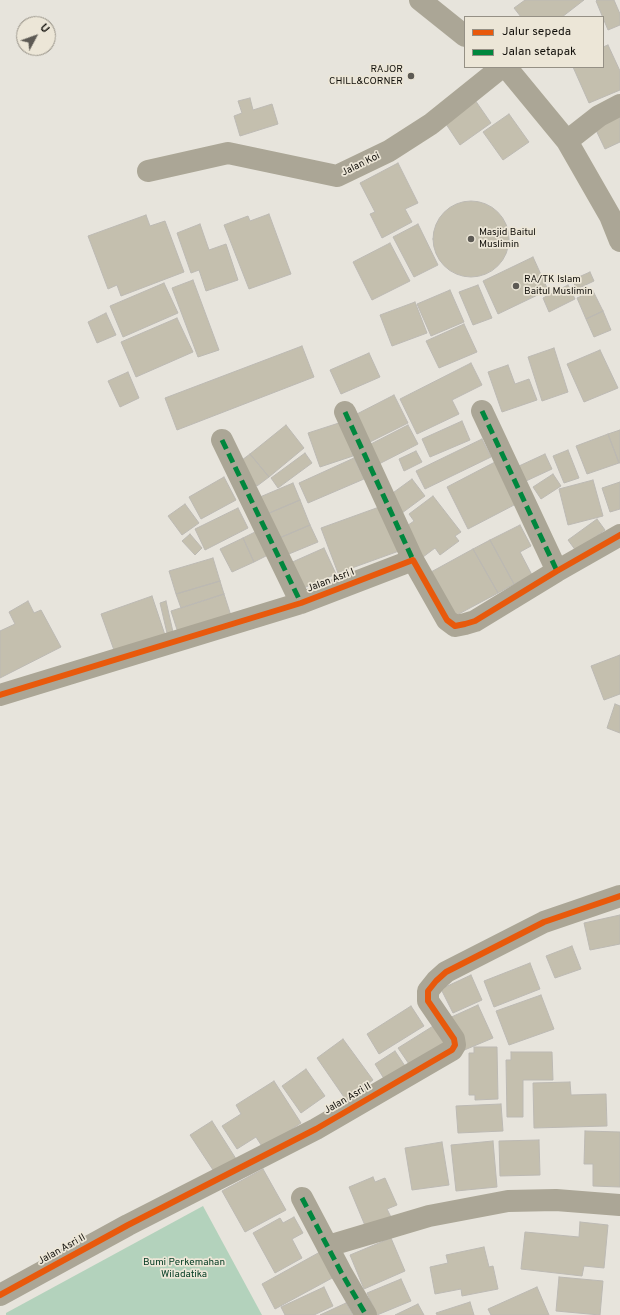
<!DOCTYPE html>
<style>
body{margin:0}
#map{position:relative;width:620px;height:1315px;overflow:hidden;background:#e7e4dc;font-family:Overpass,sans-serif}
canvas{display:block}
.legend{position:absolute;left:464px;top:16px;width:140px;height:52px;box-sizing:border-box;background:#ece6d7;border:1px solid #959085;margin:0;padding:5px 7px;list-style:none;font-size:12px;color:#12100b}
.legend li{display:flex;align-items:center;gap:8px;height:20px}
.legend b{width:20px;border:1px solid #959085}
.north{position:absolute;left:16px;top:16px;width:40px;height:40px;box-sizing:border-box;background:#ece6d7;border:1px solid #959085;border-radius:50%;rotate:49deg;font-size:11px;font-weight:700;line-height:16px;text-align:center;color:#12100b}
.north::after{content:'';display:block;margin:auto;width:14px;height:18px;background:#5d5a54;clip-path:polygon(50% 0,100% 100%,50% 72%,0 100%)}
</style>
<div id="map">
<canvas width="620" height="1315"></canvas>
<ul class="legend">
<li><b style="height:5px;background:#e8590c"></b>Jalur sepeda</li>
<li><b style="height:5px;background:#00873e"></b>Jalan setapak</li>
</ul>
<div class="north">U</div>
</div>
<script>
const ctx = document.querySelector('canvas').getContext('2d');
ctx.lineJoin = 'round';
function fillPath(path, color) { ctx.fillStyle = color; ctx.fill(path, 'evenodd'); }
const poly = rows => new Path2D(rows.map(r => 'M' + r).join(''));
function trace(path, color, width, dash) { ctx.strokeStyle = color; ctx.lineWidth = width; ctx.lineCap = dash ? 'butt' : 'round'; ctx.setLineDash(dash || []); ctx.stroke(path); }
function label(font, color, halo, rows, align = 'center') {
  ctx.font = font + ' Overpass,sans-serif'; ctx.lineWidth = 3.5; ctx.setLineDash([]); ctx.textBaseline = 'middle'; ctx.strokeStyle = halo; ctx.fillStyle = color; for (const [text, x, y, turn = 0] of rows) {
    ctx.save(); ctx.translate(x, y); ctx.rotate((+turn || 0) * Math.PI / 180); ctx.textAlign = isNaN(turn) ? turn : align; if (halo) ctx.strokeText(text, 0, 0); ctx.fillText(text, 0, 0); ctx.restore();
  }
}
fillPath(poly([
 [203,1206,262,1315,6,1315,6,1313]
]), '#b3d2bc');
const building = poly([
 [525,0,584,0,562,17,521,17,514,8,525,0],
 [597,0,614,0,620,14,620,25,608,30,596,1,597,0],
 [608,45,620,71,620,90,589,103,573,67,603,67,603,47,608,45],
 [250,98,253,110,272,104,278,124,240,136,234,116,242,113,238,101,250,98],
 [475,100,491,123,460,145,444,121,475,100],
 [620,113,620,142,605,149,594,126,620,113],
 [509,114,529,142,503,160,483,132,509,114],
 [398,163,418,203,405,209,412,222,382,238,370,214,375,212,360,183,398,163],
 '433 239a38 38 0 1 1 76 0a38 38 0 1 1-76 0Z',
 [269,214,291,274,249,289,224,225,248,216,250,221,269,214],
 [146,215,150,226,165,221,184,272,121,296,117,285,108,289,88,236,146,215],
 [200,224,209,250,226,244,238,280,206,291,199,270,191,273,177,233,200,224],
 [418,224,438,265,414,277,393,237,418,224],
 [390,243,410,281,372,300,353,262,390,243],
 [533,257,548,290,498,314,483,281,533,257],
 [590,272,594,281,577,289,572,280,590,272],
 [193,280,219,350,198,357,172,288,193,280],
 [164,283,178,313,123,337,110,306,164,283],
 [478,285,492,318,473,325,459,292,478,285],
 [568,285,575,299,549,312,543,298,568,285],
 [450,290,464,322,431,336,417,304,450,290],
 [593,291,603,311,586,319,577,298,593,291],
 [415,302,427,333,392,346,380,315,415,302],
 [603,311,611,330,594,337,586,319,603,311],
 [106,313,116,335,97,343,88,322,106,313],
 [177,318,193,352,136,377,121,342,177,318],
 [464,324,477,352,439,368,426,341,464,324],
 [302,346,314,377,177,430,165,398,302,346],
 [554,348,568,392,542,401,528,357,554,348],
 [600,350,618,388,584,402,567,364,600,350],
 [369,353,380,377,341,394,330,370,369,353],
 [471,363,482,385,452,400,459,414,417,434,400,399,471,363],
 [508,365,515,384,529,379,537,400,502,412,488,372,508,365],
 [128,372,139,398,120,407,108,381,128,372],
 [394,395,408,423,366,444,353,416,394,395],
 [462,421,470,440,430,457,422,439,462,421],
 [342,422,353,456,320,467,308,433,342,422],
 [286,425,304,448,269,477,250,454,286,425],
 [408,425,418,444,377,465,367,446,408,425],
 [620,430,620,463,619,463,608,434,620,430],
 [608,434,619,463,587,474,576,446,608,434],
 [482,439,491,457,425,489,416,471,482,439],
 [568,450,579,478,564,483,553,456,568,450],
 [416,451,422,462,404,471,399,459,416,451],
 [305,453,312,463,278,488,271,478,305,453],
 [250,454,269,477,257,486,238,463,250,454],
 [545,454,552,469,526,481,519,466,545,454],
 [354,458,364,479,308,503,299,483,354,458],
 [495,462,516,504,468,529,447,487,495,462],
 [553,474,561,486,541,499,533,487,553,474],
 [224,477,236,500,201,519,189,497,224,477],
 [412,479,425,496,402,513,390,495,412,479],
 [593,480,603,516,568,525,559,489,593,480],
 [620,482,620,509,610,512,602,488,620,482],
 [293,483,300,500,267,514,260,497,293,483],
 [433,496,461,532,455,536,459,541,440,555,435,548,419,560,404,528,414,521,409,514,433,496],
 [300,500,310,525,277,539,267,514,300,500],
 [185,504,199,523,182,535,168,516,185,504],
 [382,506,399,551,338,573,321,528,382,506],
 [238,508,248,528,205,550,195,529,238,508],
 [597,519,605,530,576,551,568,540,597,519],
 [310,525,318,542,284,556,277,539,310,525],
 [520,525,531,546,520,552,532,575,514,584,490,540,520,525],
 [257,531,268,555,254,562,243,538,257,531],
 [190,534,202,548,195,555,182,541,190,534],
 [243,538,254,562,232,572,220,549,243,538],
 [490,540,514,584,498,593,473,549,490,540],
 [324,548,336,574,299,590,288,564,324,548],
 [473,549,498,593,455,616,431,572,473,549],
 [213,558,220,581,176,594,169,571,213,558],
 [220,581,224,594,181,608,176,594,220,581],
 [224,594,233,622,180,639,171,611,224,594],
 [152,596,165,635,115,653,101,614,152,596],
 [28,601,34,613,41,610,61,647,0,678,0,631,15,624,9,612,28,601],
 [166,601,173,632,167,633,160,603,166,601],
 [620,655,620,694,604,700,591,666,620,655],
 [615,704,620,706,620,733,607,728,615,704],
 [620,915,620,944,590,950,584,923,620,915],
 [572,946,581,969,555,978,546,956,572,946],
 [530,963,540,989,494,1007,484,981,530,963],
 [471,975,482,1000,453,1013,441,989,471,975],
 [541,995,554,1029,509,1045,496,1011,541,995],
 [478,1005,493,1038,462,1051,447,1019,478,1005],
 [411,1006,424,1026,379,1054,367,1034,411,1006],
 [438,1023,452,1044,413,1070,398,1048,438,1023],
 [343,1039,373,1080,346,1100,317,1058,343,1039],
 [474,1047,497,1047,498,1099,475,1100,475,1095,469,1095,469,1053,474,1053,474,1047],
 [395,1051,407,1069,386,1082,375,1064,395,1051],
 [511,1052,552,1052,553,1080,523,1080,523,1117,507,1117,506,1060,511,1060,511,1052],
 [306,1069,325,1096,301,1113,282,1086,306,1069],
 [274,1081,301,1123,263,1148,256,1137,237,1149,222,1126,241,1114,236,1105,274,1081],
 [570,1082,571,1095,606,1094,607,1126,534,1128,533,1083,570,1082],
 [501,1104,503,1131,458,1133,456,1106,501,1104],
 [212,1121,238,1162,217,1176,190,1135,212,1121],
 [585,1131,620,1132,620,1187,593,1186,593,1164,584,1164,585,1131],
 [539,1140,540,1175,500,1176,499,1141,539,1140],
 [493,1141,497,1187,456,1191,451,1145,493,1141],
 [442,1142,449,1185,412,1190,405,1148,442,1142],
 [263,1169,286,1210,245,1232,222,1191,263,1169],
 [373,1177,375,1182,385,1178,397,1205,387,1209,391,1217,366,1228,349,1187,373,1177],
 [294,1217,303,1233,292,1239,302,1258,275,1273,253,1233,280,1218,283,1223,294,1217],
 [580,1222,608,1225,604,1268,584,1266,582,1276,521,1269,525,1232,579,1237,580,1222],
 [391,1238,405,1271,364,1289,350,1255,391,1238],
 [484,1247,489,1267,493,1266,498,1289,462,1296,461,1289,435,1294,430,1267,448,1263,446,1255,484,1247],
 [320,1252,334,1277,275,1309,262,1284,320,1252],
 [559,1277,603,1281,600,1315,556,1311,559,1277],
 [401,1279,411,1301,377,1315,367,1293,401,1279],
 [324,1287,333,1306,314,1315,285,1315,281,1307,324,1287],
 [537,1287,549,1315,491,1315,488,1309,537,1287],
 [470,1302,474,1315,437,1315,436,1313,470,1302],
 [346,1303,353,1315,320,1315,346,1303],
 [418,1304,424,1315,395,1315,418,1304]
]);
fillPath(building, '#c4bfae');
trace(building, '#bcb9b3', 1);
trace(poly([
 [420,0,465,36],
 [506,67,567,141,610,216,620,241],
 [567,141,599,116,620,105],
 [148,171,228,153,337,176,389,151,431,124,502,67],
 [482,411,557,571],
 [345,412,413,560],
 [222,440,301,603],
 [0,695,301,603,413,560,447,620,455,626,465,624,475,621,557,571,620,535],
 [302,1198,341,1272,366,1315],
 [328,1246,429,1216,508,1201,556,1200,620,1205],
 [0,1295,128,1225,316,1129,452,1050,455,1045,454,1039,428,1001,428,991,436,981,446,972,544,922,620,896]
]), '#aba696', 22);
trace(poly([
 [482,411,557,571],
 [345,412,413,560],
 [222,440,301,603],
 [302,1198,341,1272,366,1315]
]), '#00873e', 5, [10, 5]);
trace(poly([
 [0,695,301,603,413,560,447,620,455,626,465,624,475,621,557,571,620,535],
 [0,1295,128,1225,316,1129,452,1050,455,1045,454,1039,428,1001,428,991,436,981,446,972,544,922,620,896]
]), '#e8590c', 6);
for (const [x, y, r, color] of [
 [411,76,4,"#5d5a54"],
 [471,239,4,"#5d5a54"],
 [516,286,4,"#5d5a54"]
]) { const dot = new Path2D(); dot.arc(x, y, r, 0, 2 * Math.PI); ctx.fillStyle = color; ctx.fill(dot); trace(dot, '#ece6d7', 1.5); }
label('10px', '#12100b', '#ece6d7', [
 ["RAJOR",403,70,"right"],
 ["CHILL&CORNER",403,82,"right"],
 ["Masjid Baitul",479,233],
 ["Muslimin",479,245],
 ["RA/TK Islam",524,280],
 ["Baitul Muslimin",524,292]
], 'left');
label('10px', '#12100b', '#ece6d7', [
 ["Jalan Koi",361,165,-26],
 ["Jalan Asri I",331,581,-21],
 ["Jalan Asri II",348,1099,-30],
 ["Jalan Asri II",62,1250,-29]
]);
label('10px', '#003a21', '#ece6d7', [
 ["Bumi Perkemahan",184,1263],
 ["Wiladatika",184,1275]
]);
</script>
